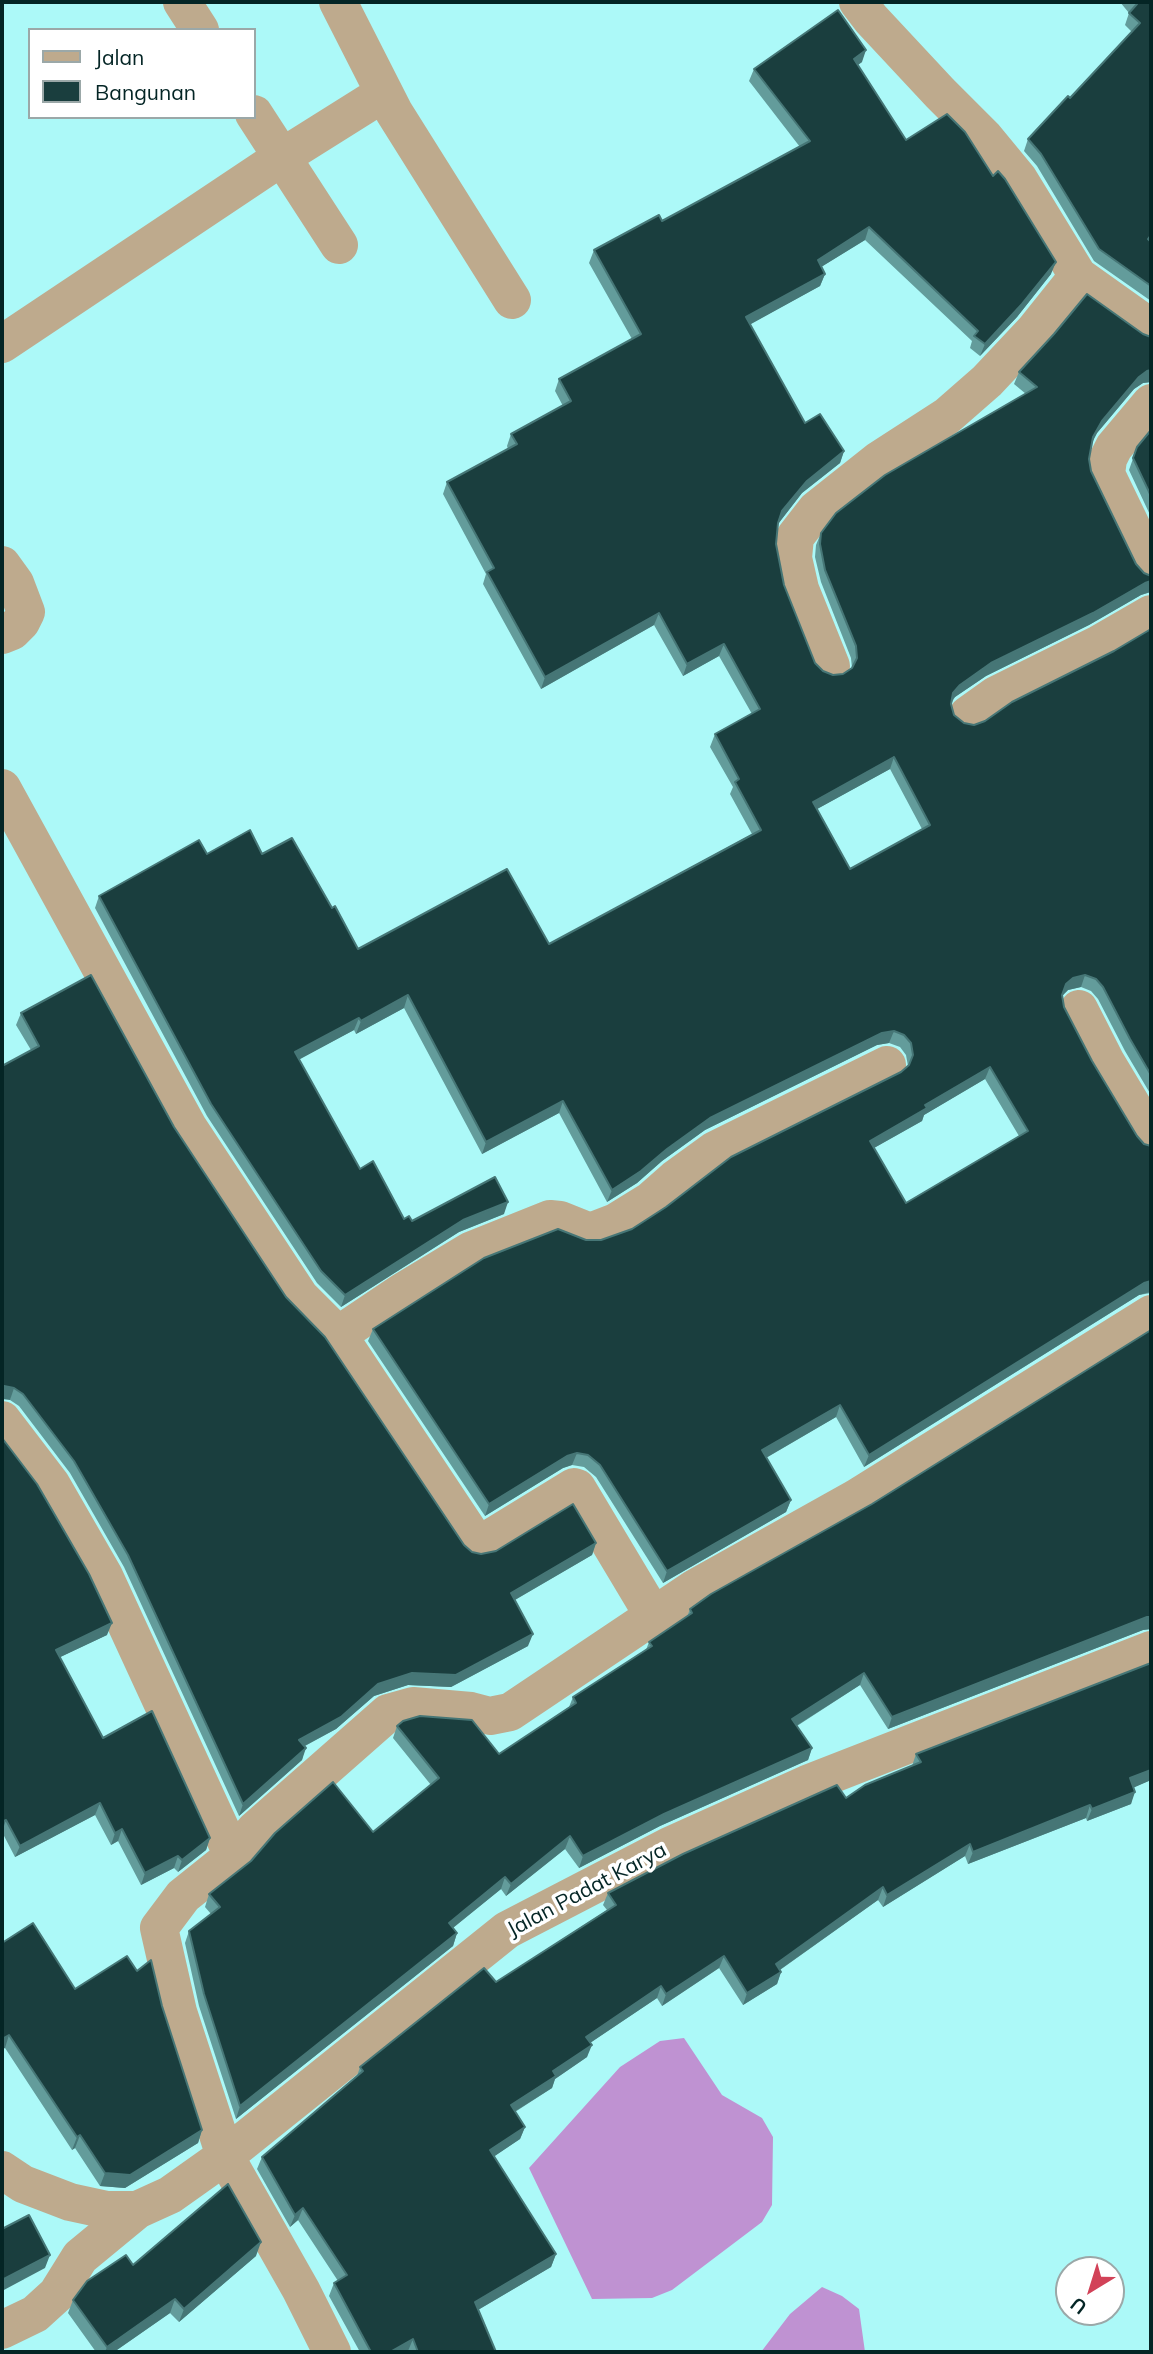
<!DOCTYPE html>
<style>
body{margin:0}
#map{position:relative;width:1153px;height:2354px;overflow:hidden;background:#acf9f8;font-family:Mulish,sans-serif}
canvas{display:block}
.frame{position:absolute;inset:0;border:4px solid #042525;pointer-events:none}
.legend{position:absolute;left:28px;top:28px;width:228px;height:91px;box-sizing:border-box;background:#fff;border:2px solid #9ba8a8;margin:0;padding:9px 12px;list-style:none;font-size:21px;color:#042525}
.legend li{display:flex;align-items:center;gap:14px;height:35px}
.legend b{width:35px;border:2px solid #9ba8a8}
.north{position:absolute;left:1055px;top:2256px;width:70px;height:70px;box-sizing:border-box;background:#fff;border:2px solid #9ba8a8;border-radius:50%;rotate:218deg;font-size:19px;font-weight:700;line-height:28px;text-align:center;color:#042525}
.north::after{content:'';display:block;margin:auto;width:24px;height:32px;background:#d24258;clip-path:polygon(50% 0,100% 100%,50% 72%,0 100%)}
</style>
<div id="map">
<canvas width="1153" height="2354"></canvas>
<div class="frame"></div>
<ul class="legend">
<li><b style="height:9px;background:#beaa8d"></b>Jalan</li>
<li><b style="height:19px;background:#1a3e3e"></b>Bangunan</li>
</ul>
<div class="north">U</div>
</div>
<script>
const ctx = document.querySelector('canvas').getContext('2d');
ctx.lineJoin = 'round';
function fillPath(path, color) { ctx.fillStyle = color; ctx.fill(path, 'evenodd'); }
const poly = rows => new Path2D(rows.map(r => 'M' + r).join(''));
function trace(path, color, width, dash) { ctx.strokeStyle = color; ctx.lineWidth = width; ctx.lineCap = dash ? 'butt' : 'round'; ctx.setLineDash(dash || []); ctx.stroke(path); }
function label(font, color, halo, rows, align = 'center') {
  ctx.font = font + ' Mulish,sans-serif'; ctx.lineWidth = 7; ctx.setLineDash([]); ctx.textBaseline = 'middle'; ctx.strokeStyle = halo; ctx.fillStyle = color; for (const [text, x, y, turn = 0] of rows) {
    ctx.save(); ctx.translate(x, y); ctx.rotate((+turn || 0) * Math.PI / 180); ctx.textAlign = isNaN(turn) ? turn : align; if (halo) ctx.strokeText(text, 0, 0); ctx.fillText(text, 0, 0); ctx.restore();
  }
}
fillPath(poly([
 [684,2038,722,2095,762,2118,773,2137,772,2205,762,2222,672,2290,652,2298,592,2299,529,2168,620,2067,660,2041],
 [822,2287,842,2296,859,2309,865,2352,761,2352,790,2314]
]), '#bf92d2');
trace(poly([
 [182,2,200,30],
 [338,2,394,112,512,300],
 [858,2,871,19,940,93,985,138,1018,178,1078,276,1151,328],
 [254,114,339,245],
 [2,344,282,157,384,93],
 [1151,403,1114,447,1108,459,1106,474,1151,567],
 [2,565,15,583,26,612,21,622,12,631,2,635],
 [831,666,800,589,793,558,795,537,816,510,879,460,947,416,987,381,1034,331,1078,276],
 [968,715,996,695,1099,644,1151,614],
 [2,788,188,1127,300,1297,338,1335,477,1544,481,1544,574,1487,577,1488,653,1615],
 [1079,1009,1106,1062,1151,1137],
 [338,1335,402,1292,470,1251,550,1219,560,1220,590,1232,616,1222,650,1201,675,1179,715,1150,887,1065],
 [2,1420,51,1484,104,1576,233,1856],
 [2,2170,23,2184,70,2202,107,2210,137,2210,170,2195,225,2156,507,1930,669,1846,807,1784,1151,1650],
 [2,2330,35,2314,57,2294,80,2257,137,2210],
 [332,2352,301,2290,225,2156,178,2012,159,1928,183,1896,233,1856,255,1830,388,1713,413,1706,471,1711,490,1716,510,1712,695,1588,856,1498,1151,1314]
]), '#beaa8d', 38);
fillPath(poly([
 [1120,2,1151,2,1151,301,1094,261,1037,166,1024,151,1028,139,1070,98,1132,32,1125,25,1129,13],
 [862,62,858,65,906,140,1051,274,1017,317,980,356,970,348,972,341,865,240,821,267,825,274,820,286,750,324,805,423,844,451,840,463,802,493,778,524,776,544,784,585,815,663,823,671,833,675,843,674,852,668,851,658,821,582,815,557,816,545,821,533,1026,394,1014,384,1019,372,1143,334,1151,337,1151,382,1143,383,1134,389,1097,433,1092,443,1089,459,1091,471,1136,564,1144,573,1151,576,1151,592,1141,595,1089,625,986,676,955,697,951,704,954,715,964,723,974,725,985,721,1114,651,1151,629,1151,1095,1125,1051,1098,999,1091,991,1081,987,1068,990,1062,996,1064,1007,1092,1061,1137,1136,1144,1144,1151,1146,1151,1293,1139,1295,864,1467,836,1417,766,1458,791,1500,786,1512,663,1583,596,1477,584,1467,572,1465,563,1468,485,1516,368,1341,373,1329,586,1240,601,1240,632,1229,901,1072,908,1066,906,1055,900,1047,889,1043,877,1045,705,1130,662,1161,637,1183,607,1202,559,1113,482,1154,404,1008,356,1034,354,1030,299,1059,360,1169,404,1219,412,1221,504,1214,459,1232,341,1307,317,1283,207,1116,95,908,99,896,207,854,262,854,332,908,358,949,549,944,752,834,730,794,733,787,710,747,715,734,752,714,719,656,683,676,654,625,541,689,483,584,486,574,443,494,447,482,508,449,507,446,511,434,563,406,555,391,559,379,632,339,589,263,594,250,662,221,800,147,749,81,754,69],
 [890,769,922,829,850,869,817,809],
 [985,1079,1019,1136,906,1203,874,1148,922,1121,924,1115],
 [1151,430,1151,517,1129,470,1137,447],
 [21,1013,174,1127,286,1297,464,1545,472,1552,481,1554,596,1543,592,1555,515,1600,528,1646,451,1687,408,1685,374,1696,336,1729,305,1746,302,1760,239,1816,124,1567,70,1473,19,1406,10,1400,31,1050,16,1025],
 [1151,1330,1151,1629,1143,1630,888,1729,860,1685,797,1726,812,1748,808,1760,660,1826,579,1868,565,1849,506,1896,501,1889,453,1928,457,1933,453,1946,236,2119,199,2006,185,1943,189,1931,211,1914,205,1907,209,1894,373,1832,431,1785,393,1738,397,1726,499,1754,569,1707,573,1697,646,1650,649,1642,687,1617,690,1609,872,1504],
 [2,1438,107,1635,60,1657,103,1738,210,1838,206,1850,178,1872,174,1868,141,1885,118,1841,111,1845,95,1815,15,1857,2,1832],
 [1151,1663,1151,1780,1134,1787,1131,1804,1087,1821,1086,1818,968,1864,965,1856,883,1907,878,1900,780,1970,781,1972,777,1984,743,2005,719,1968,662,2006,657,1998,590,2043,587,2057,555,2079,552,2088,515,2112,525,2127,520,2139,494,2156,556,2254,551,2267,478,2310,496,2352,409,2352,408,2351,406,2352,360,2352,329,2296,334,2283,338,2281,298,2220,290,2227,257,2169,262,2157,357,2076,360,2067,496,1982,607,1910,603,1905,608,1893,846,1798,912,1766,916,1754],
 [2,1943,75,1989,137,1971,162,2006,202,2130,198,2143,125,2188,100,2186,75,2148,72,2150,5,2048,2,2049],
 [256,2256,179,2322,170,2313,114,2352,96,2352,68,2313,73,2300,133,2265]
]), '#639c9b');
fillPath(poly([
 [866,50,862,62,849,71,854,59],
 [869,227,865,240,813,272,818,260],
 [1056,262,1051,274,1017,317,980,356,985,344],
 [825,274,820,286,742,329,746,317],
 [1151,370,1151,382,1143,383,1134,389,1097,433,1088,450,1093,437,1102,421,1139,377,1147,371],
 [844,451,840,463,802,493,778,524,782,511,807,481],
 [1151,581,1150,592,1141,595,1089,625,986,676,955,697,948,705,953,693,960,685,991,663,1145,583],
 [659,613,654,625,541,689,545,677],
 [724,644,719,656,683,676,687,664],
 [894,757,890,769,808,814,813,802],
 [1085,975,1081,987,1068,990,1061,997,1066,984,1073,978],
 [408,995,404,1008,356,1034,361,1021],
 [359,1018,354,1030,291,1064,295,1052],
 [894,1031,889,1043,877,1045,705,1130,662,1161,637,1183,607,1202,612,1190,710,1118,882,1033],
 [990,1067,985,1079,924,1115,922,1121,865,1153,870,1141,925,1105],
 [563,1101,559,1113,482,1154,486,1142],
 [508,1202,504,1214,459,1232,341,1307,345,1295,463,1220],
 [1151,1281,1151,1288,1150,1292,1139,1295,864,1467,869,1455,1144,1283],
 [4,1386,14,1388,10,1400,2,1399,2,1387],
 [840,1405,836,1417,757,1463,762,1450],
 [577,1453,572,1465,563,1468,485,1516,489,1504,567,1456],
 [791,1500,786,1512,663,1583,667,1571],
 [596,1543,592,1555,506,1605,511,1593],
 [1147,1617,1151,1617,1151,1629,1143,1630,888,1729,892,1717],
 [112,1623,107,1635,52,1661,56,1650],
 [533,1634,528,1646,451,1687,408,1685,374,1696,336,1729,295,1751,299,1740,378,1684],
 [864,1673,860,1685,788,1731,792,1719],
 [306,1748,302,1760,239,1816,243,1804],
 [812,1748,808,1760,660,1826,579,1868,583,1856,664,1814],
 [1151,1770,1151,1780,1126,1791,1130,1778],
 [1135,1792,1131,1804,1087,1821,1092,1809],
 [100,1803,95,1815,15,1857,20,1846],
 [1090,1805,1086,1818,968,1864,973,1852],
 [6,1820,2,1832,2,1822],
 [122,1829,118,1841,111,1845,115,1833],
 [570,1836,565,1849,506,1896,511,1884],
 [210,1838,206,1850,178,1872,182,1860],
 [970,1844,965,1856,883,1907,887,1895],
 [178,1856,174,1868,141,1885,145,1873],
 [505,1877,501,1889,444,1935,449,1923],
 [883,1887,878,1900,771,1976,776,1964],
 [457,1933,453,1946,236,2119,240,2106],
 [724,1956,719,1968,662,2006,666,1994],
 [781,1972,777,1984,743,2005,747,1993],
 [661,1986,657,1998,581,2049,586,2037],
 [9,2035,5,2048,2,2049,2,2039],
 [592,2045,587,2057,555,2079,552,2088,506,2117,511,2105,553,2071],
 [525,2127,520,2139,486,2162,490,2150],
 [202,2130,198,2143,125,2188,100,2186,105,2173],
 [80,2135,75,2148,72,2150,77,2137],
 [303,2208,298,2220,290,2227,295,2215],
 [261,2242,256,2256,179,2322,184,2309],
 [556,2254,551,2267,471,2314,475,2302],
 [50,2255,45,2268,2,2291,2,2280],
 [175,2299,170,2313,114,2352,105,2352,107,2347],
 [413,2339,408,2351,406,2352,390,2352]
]), '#467676');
const building = poly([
 [1134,2,1151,2,1151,235,1148,239,1151,242,1151,286,1099,249,1041,154,1028,139,1068,96,1070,98,1140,23,1129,13,1137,4,1134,2],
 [838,10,866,50,854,59,906,140,947,114,965,132,993,176,998,171,1005,179,1056,262,1022,304,985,344,974,336,978,331,869,227,818,260,825,274,746,317,805,423,820,414,844,451,807,481,782,511,778,523,776,544,784,585,815,663,823,671,833,675,843,674,852,668,857,658,856,646,825,570,820,544,821,533,836,513,885,475,1037,387,1019,372,1054,334,1087,294,1143,334,1151,337,1151,370,1147,371,1139,377,1102,421,1093,437,1089,459,1091,471,1136,564,1144,573,1151,576,1151,581,1145,583,1093,613,991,663,960,685,953,693,951,704,954,715,964,723,974,725,985,721,1012,702,1114,651,1151,629,1151,1075,1130,1039,1103,987,1096,979,1085,975,1073,978,1066,984,1062,995,1064,1007,1092,1061,1137,1136,1144,1144,1151,1146,1151,1281,1144,1283,869,1455,840,1405,762,1450,791,1500,667,1571,600,1465,588,1455,577,1453,567,1456,489,1504,373,1329,484,1258,558,1229,586,1240,601,1240,632,1229,666,1207,731,1157,901,1072,909,1065,913,1055,911,1043,904,1035,894,1031,882,1033,710,1118,667,1149,641,1171,612,1190,563,1101,486,1142,408,995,361,1021,359,1018,295,1052,360,1169,373,1161,404,1219,409,1216,412,1221,495,1177,508,1202,463,1220,345,1295,321,1271,211,1104,99,896,199,840,207,854,250,830,262,854,292,838,332,908,335,906,358,949,507,869,549,944,761,830,735,782,739,779,715,734,760,709,724,644,687,664,659,613,545,677,487,572,494,568,447,482,517,444,511,434,571,401,559,379,641,334,594,250,659,215,662,221,810,141,754,69,838,10],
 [894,757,930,825,850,869,813,802,894,757],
 [990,1067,1028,1131,906,1203,870,1141,927,1108,925,1105,990,1067],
 [1151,430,1151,496,1133,458,1137,447,1151,430],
 [91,975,174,1127,286,1297,325,1337,464,1545,472,1552,481,1554,496,1551,573,1504,596,1543,511,1593,533,1634,456,1675,412,1673,378,1684,341,1717,299,1740,306,1748,243,1804,128,1555,74,1461,23,1394,14,1388,4,1386,2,1387,2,1066,39,1046,21,1013,91,975],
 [1151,1330,1151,1617,1147,1617,892,1717,864,1673,792,1719,812,1748,664,1814,583,1856,570,1836,511,1884,505,1877,449,1923,457,1933,240,2106,204,1994,189,1931,220,1907,209,1894,251,1861,275,1833,333,1782,373,1832,439,1778,397,1726,403,1721,420,1716,472,1720,499,1754,576,1703,573,1697,652,1646,649,1642,692,1613,690,1609,711,1594,872,1504,1151,1330],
 [2,1438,37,1484,89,1574,112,1623,56,1650,103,1738,152,1711,210,1838,182,1860,178,1856,145,1873,122,1829,115,1833,100,1803,20,1846,6,1820,2,1822,2,1438],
 [1151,1663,1151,1770,1130,1778,1135,1792,1092,1809,1090,1805,973,1852,970,1844,887,1895,883,1887,776,1964,781,1972,747,1993,724,1956,666,1994,661,1986,586,2037,592,2045,553,2071,556,2076,511,2105,525,2127,490,2150,556,2254,475,2302,496,2352,418,2352,413,2339,390,2352,371,2352,334,2283,347,2275,303,2208,295,2215,262,2157,363,2071,360,2067,484,1968,496,1982,616,1905,608,1893,683,1854,837,1785,846,1798,865,1785,921,1762,916,1754,1151,1663],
 [33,1923,75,1989,127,1956,137,1971,151,1960,162,2006,202,2130,130,2175,105,2173,80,2135,77,2137,9,2035,2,2039,2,1943,33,1923],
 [228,2184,261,2242,184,2309,175,2299,107,2347,73,2300,87,2281,126,2255,133,2265,228,2184],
 [29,2215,50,2255,2,2280,2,2229,29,2215]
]);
fillPath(building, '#1a3e3e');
trace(building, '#467676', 2);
label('21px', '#042525', '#fff', [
 ["Jalan Padat Karya",587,1890,-28]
]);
</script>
